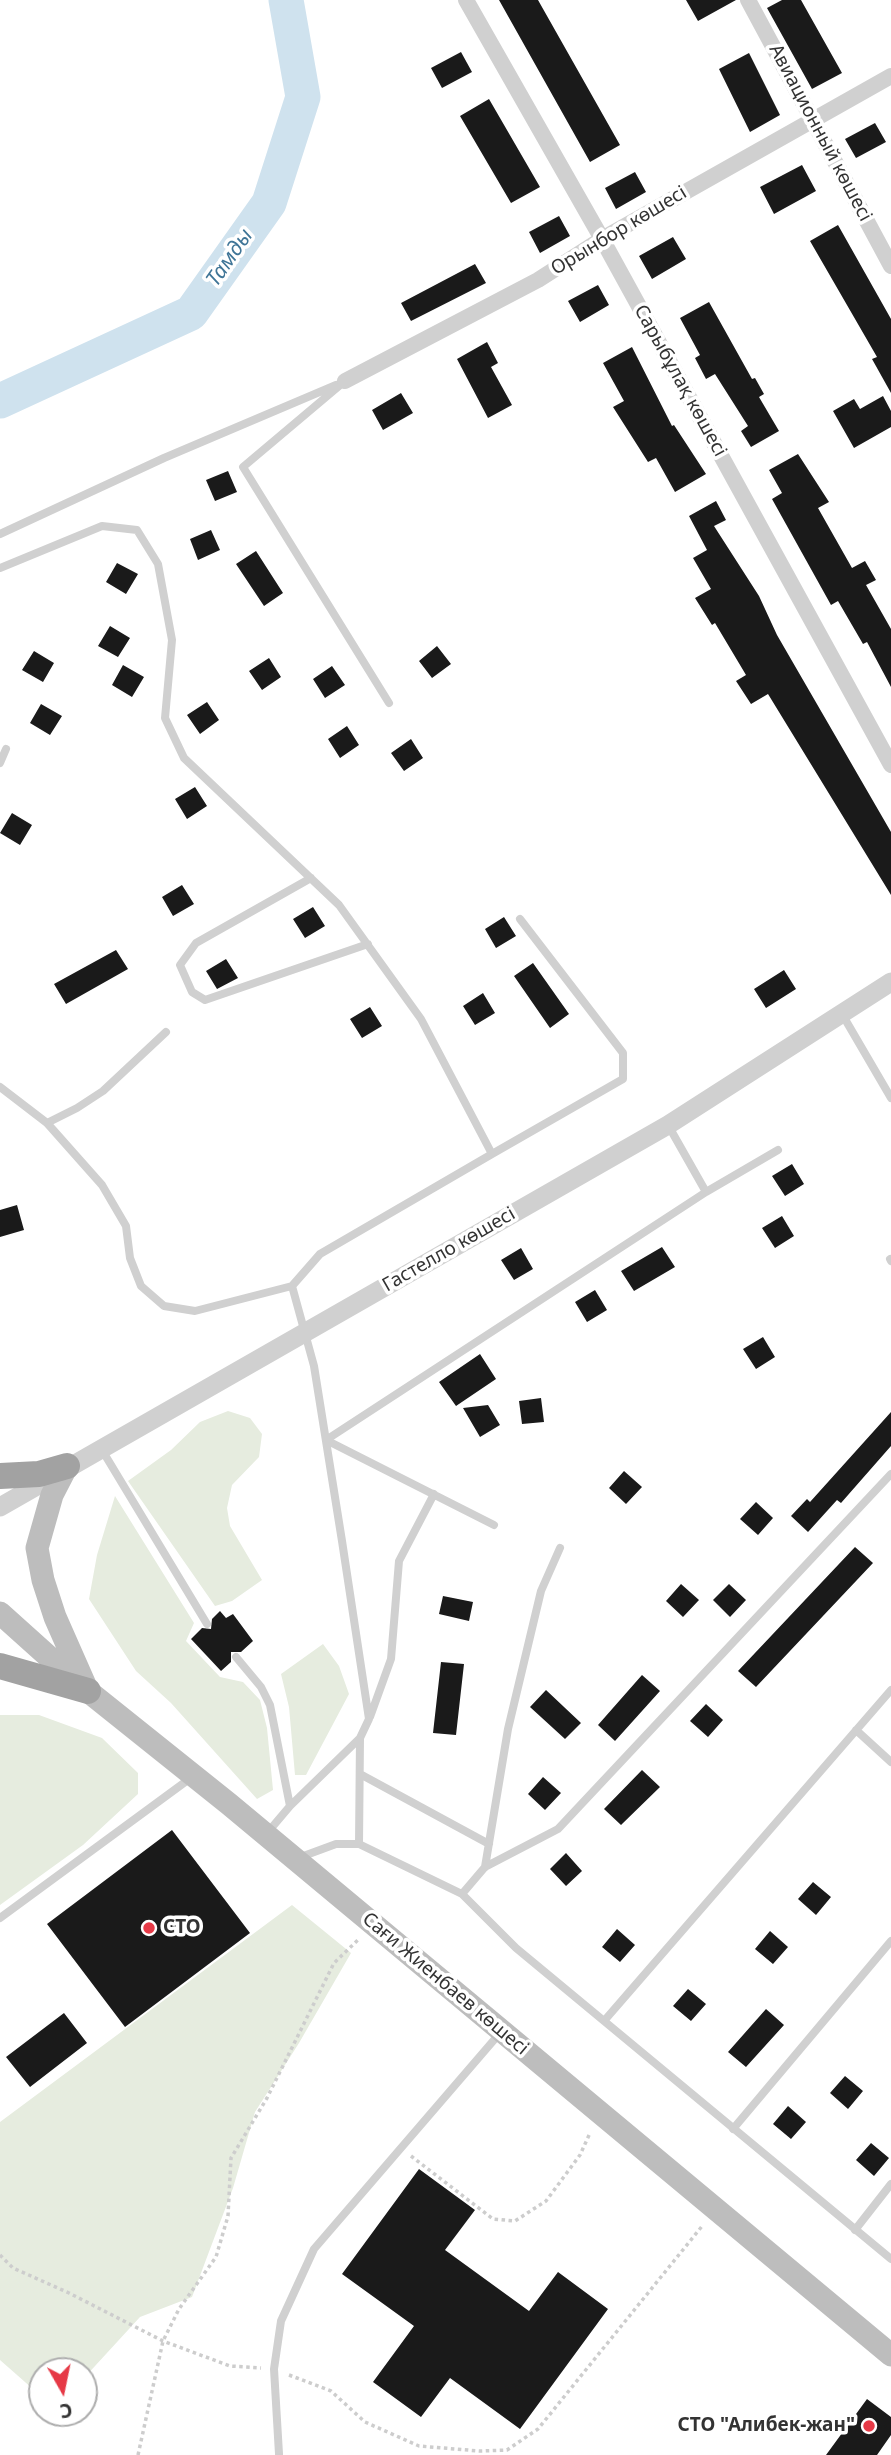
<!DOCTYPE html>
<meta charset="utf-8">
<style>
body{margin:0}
#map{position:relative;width:891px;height:2455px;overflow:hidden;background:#fff;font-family:"Noto Sans",sans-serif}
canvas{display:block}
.north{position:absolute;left:28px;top:2357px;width:70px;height:70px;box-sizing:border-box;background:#fff;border:2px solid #adadad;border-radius:50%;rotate:171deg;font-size:19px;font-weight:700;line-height:28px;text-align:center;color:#333}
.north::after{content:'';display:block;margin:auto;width:24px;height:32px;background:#e63946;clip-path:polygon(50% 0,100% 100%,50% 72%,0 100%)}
</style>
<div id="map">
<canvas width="891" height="2455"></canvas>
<div class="north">С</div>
</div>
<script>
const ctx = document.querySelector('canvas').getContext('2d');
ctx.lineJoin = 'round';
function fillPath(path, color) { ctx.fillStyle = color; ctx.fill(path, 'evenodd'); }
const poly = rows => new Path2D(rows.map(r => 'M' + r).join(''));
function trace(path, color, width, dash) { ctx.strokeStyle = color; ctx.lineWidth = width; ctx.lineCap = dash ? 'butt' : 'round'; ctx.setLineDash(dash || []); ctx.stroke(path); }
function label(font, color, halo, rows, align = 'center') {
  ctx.font = font + ' "Noto Sans",sans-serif'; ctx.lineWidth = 7; ctx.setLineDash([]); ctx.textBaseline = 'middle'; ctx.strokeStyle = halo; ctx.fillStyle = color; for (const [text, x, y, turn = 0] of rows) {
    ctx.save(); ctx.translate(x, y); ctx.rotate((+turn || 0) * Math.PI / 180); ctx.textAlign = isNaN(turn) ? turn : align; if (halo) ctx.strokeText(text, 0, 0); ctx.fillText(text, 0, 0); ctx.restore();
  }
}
fillPath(poly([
 [228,1411,250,1418,262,1434,259,1457,232,1485,227,1508,230,1526,262,1580,232,1601,215,1606,128,1481,171,1450,200,1422],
 [115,1496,194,1623,186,1641,220,1677,243,1682,260,1700,267,1728,273,1790,257,1799,171,1703,136,1671,89,1599,97,1555],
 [323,1644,339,1666,349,1694,306,1775,295,1775,289,1707,281,1674],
 [0,1715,39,1715,102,1738,138,1773,138,1794,83,1845,0,1905],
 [292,1905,351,1953,299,2043,255,2112,233,2188,192,2297,140,2317,84,2378,84,2371,42,2371,42,2397,0,2360,0,2122]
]), '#e6ecdf');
trace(poly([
 [0,401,191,313,269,203,303,97,286,0]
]), '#cfe2ee', 35);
fillPath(poly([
 [499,0,538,0,620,145,590,162],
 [686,0,736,0,698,21],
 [782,0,801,0,842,73,812,89,767,8],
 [461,52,472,72,442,88,431,68],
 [749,53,780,115,750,132,719,69],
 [489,99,540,187,511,203,460,116],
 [875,123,886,142,856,158,845,139],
 [802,165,816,191,774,214,760,187],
 [635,172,646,192,616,209,605,188],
 [559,216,570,236,540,253,529,232],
 [838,225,891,319,891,393,872,359,877,357,810,241],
 [673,237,686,259,652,279,639,256],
 [475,264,486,283,411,321,401,303],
 [598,285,609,305,580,322,568,301],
 [709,302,752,379,755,378,764,394,759,397,779,431,751,447,741,431,748,426,715,374,706,379,695,358,700,355,680,318],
 [487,342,498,363,491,367,512,405,488,418,457,359],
 [632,347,672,426,674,425,706,474,675,492,656,458,648,462,613,407,624,401,603,363],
 [401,393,413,413,383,430,372,410],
 [883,396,891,411,891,427,854,448,833,411,854,399,860,409],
 [798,454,829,502,818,508,852,568,865,561,876,580,866,585,891,629,891,687,867,642,863,644,838,601,831,605,772,499,782,493,769,470],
 [228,471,237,492,215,501,206,480],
 [716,501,726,520,714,526,759,596,777,635,891,832,891,895,768,694,751,704,736,681,746,675,715,623,712,625,695,598,711,589,693,558,707,550,689,516],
 [211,530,220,550,198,560,190,539],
 [256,551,283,593,264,606,236,564],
 [117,563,138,574,126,594,106,582],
 [110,626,130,638,118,657,98,646],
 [437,646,451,664,432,678,419,661],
 [34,651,54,663,43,682,22,670],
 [269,658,281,677,262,690,249,671],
 [123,665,144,677,132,697,112,685],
 [332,666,345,685,325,698,313,679],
 [207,702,219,720,200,734,187,715],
 [41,704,62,716,50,735,30,723],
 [347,726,359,745,340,758,328,739],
 [411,739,423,758,404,771,391,753],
 [195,787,207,806,187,819,175,799],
 [12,813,32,825,20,845,0,833],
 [182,885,194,904,173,916,162,897],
 [313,907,325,926,305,938,293,919],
 [504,917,516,936,496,948,485,929],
 [116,950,128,969,66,1004,54,984],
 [226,959,238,978,217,989,206,971],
 [533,963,569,1014,550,1028,514,976],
 [784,970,796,989,766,1008,754,989],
 [483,993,495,1013,475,1025,463,1006],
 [370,1007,382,1026,362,1038,350,1019],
 [792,1164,804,1184,785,1196,772,1176],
 [17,1205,24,1230,0,1237,0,1210],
 [782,1216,794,1236,775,1248,762,1228],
 [662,1247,675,1267,634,1291,621,1271],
 [521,1248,533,1269,514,1280,501,1260],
 [595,1290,607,1310,587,1322,575,1302],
 [763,1337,775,1357,756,1369,743,1349],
 [480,1354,496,1379,456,1406,439,1382],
 [541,1398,544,1422,522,1424,519,1401],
 [488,1405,500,1425,480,1437,463,1408],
 [891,1412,891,1446,841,1503,837,1500,808,1532,791,1516,807,1499,810,1502],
 [624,1471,642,1487,626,1504,609,1488],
 [756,1502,773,1518,758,1535,740,1519],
 [855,1547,873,1563,756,1687,738,1671],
 [681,1584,699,1600,683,1617,666,1601],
 [729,1584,746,1600,730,1617,713,1600],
 [443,1596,473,1602,469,1621,439,1614],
 [220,1611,226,1618,233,1614,253,1641,241,1652,231,1652,231,1662,221,1671,191,1639,202,1628,211,1629,212,1619],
 [441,1662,464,1664,456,1735,433,1733],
 [642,1675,660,1691,615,1741,598,1725],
 [546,1690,581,1723,565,1739,530,1707],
 [706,1704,723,1720,708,1737,690,1721],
 [642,1770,660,1787,621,1825,604,1809],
 [543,1777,561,1793,545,1810,528,1794],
 [172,1830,250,1933,125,2027,47,1924],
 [566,1853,582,1871,566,1886,550,1869],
 [813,1882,831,1897,816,1915,798,1899],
 [617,1929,635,1945,620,1962,602,1947],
 [770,1931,788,1947,773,1964,755,1949],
 [688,1989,706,2004,691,2021,673,2006],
 [766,2009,784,2025,746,2067,728,2052],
 [64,2013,87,2043,30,2087,6,2057],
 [845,2076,863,2091,848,2109,830,2093],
 [788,2106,806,2122,791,2139,773,2124],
 [871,2143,889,2158,874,2176,856,2160],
 [419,2169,475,2210,445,2250,529,2311,558,2272,608,2309,520,2429,450,2378,421,2417,373,2382,414,2326,342,2274],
 [867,2399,891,2417,891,2435,877,2455,826,2455]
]), '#1a1a1a');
trace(poly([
 [411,2156,493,2219,515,2221,546,2201,580,2155,590,2133],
 [0,2255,13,2268,69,2293,163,2341,230,2366,261,2368],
 [289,2375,331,2391,365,2422,419,2446,479,2451,507,2450,538,2429,703,2225],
 [138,2455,163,2341,179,2309,216,2257,228,2216,231,2158,267,2098,334,1963,360,1938]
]), '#cdcdcd', 3.5, [3.5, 3.5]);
trace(poly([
 [345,381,243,467,389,703],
 [0,534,164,458,336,385],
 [0,568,102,526,137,530,158,564,172,640,165,718,184,758,339,905,421,1019,492,1154,320,1254,292,1286,314,1366,342,1541,369,1719,360,1738],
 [0,763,6,749],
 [311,878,196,943,180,965,192,992,205,1000,368,944],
 [842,1014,891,1098],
 [0,1087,47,1123,102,1185,126,1226,130,1258,141,1286,164,1306,195,1311,292,1286],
 [47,1123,77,1108,103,1091,166,1032],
 [668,1125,706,1192],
 [492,1154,623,1079,623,1053,520,919],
 [890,1259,891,1261],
 [326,1440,706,1192,778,1150],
 [326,1440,494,1525],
 [102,1450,207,1624],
 [236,1657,261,1687,270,1705,290,1806,268,1832],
 [370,1717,391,1659,399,1561,434,1494],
 [856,1730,891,1762],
 [360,1774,489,1844],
 [290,1806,360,1738,359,1844,462,1894,485,1867,558,1829,891,1474],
 [298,1858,336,1844,359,1844],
 [485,1867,508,1729,541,1591,560,1548],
 [462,1894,516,1948,891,2259],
 [0,1918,192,1777],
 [604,2021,891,1690],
 [733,2129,891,1941],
 [855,2230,891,2184],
 [279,2454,274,2369,281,2321,314,2249,500,2033]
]), '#d0d0d0', 8);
trace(poly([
 [466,0,602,239,891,765],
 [748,0,891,266],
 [345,381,538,280,602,239,891,76]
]), '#d0d0d0', 16);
trace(poly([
 [0,1507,668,1125,891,982]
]), '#d0d0d0', 19);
trace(poly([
 [67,1466,52,1495,37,1548,43,1580,55,1617,85,1685],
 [0,1613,79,1684,229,1804,891,2355]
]), '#bdbdbd', 23);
trace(poly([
 [0,1476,39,1474,67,1466],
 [0,1666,88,1691]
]), '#a2a2a2', 26);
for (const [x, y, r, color] of [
 [149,1928,7,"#e63946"],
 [869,2426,7,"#e63946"]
]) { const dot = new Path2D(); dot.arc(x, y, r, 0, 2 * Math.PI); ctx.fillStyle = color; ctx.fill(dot); trace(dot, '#fff', 2.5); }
label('19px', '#333', '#fff', [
 ["Авиационный көшесі",820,133,62],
 ["Орынбор көшесі",619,231,-31],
 ["Сарыбұлақ көшесі",680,381,61],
 ["Гастелло көшесі",449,1250,-30],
 ["Сағи Жиенбаев көшесі",445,1984,40]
]);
label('bold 19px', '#333', '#fff', [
 ["СТО",163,1928],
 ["СТО \"Алибек-жан\"",855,2426,"right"]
], 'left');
label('italic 21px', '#3f7597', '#fff', [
 ["Тамды",230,258,-55]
]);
</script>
